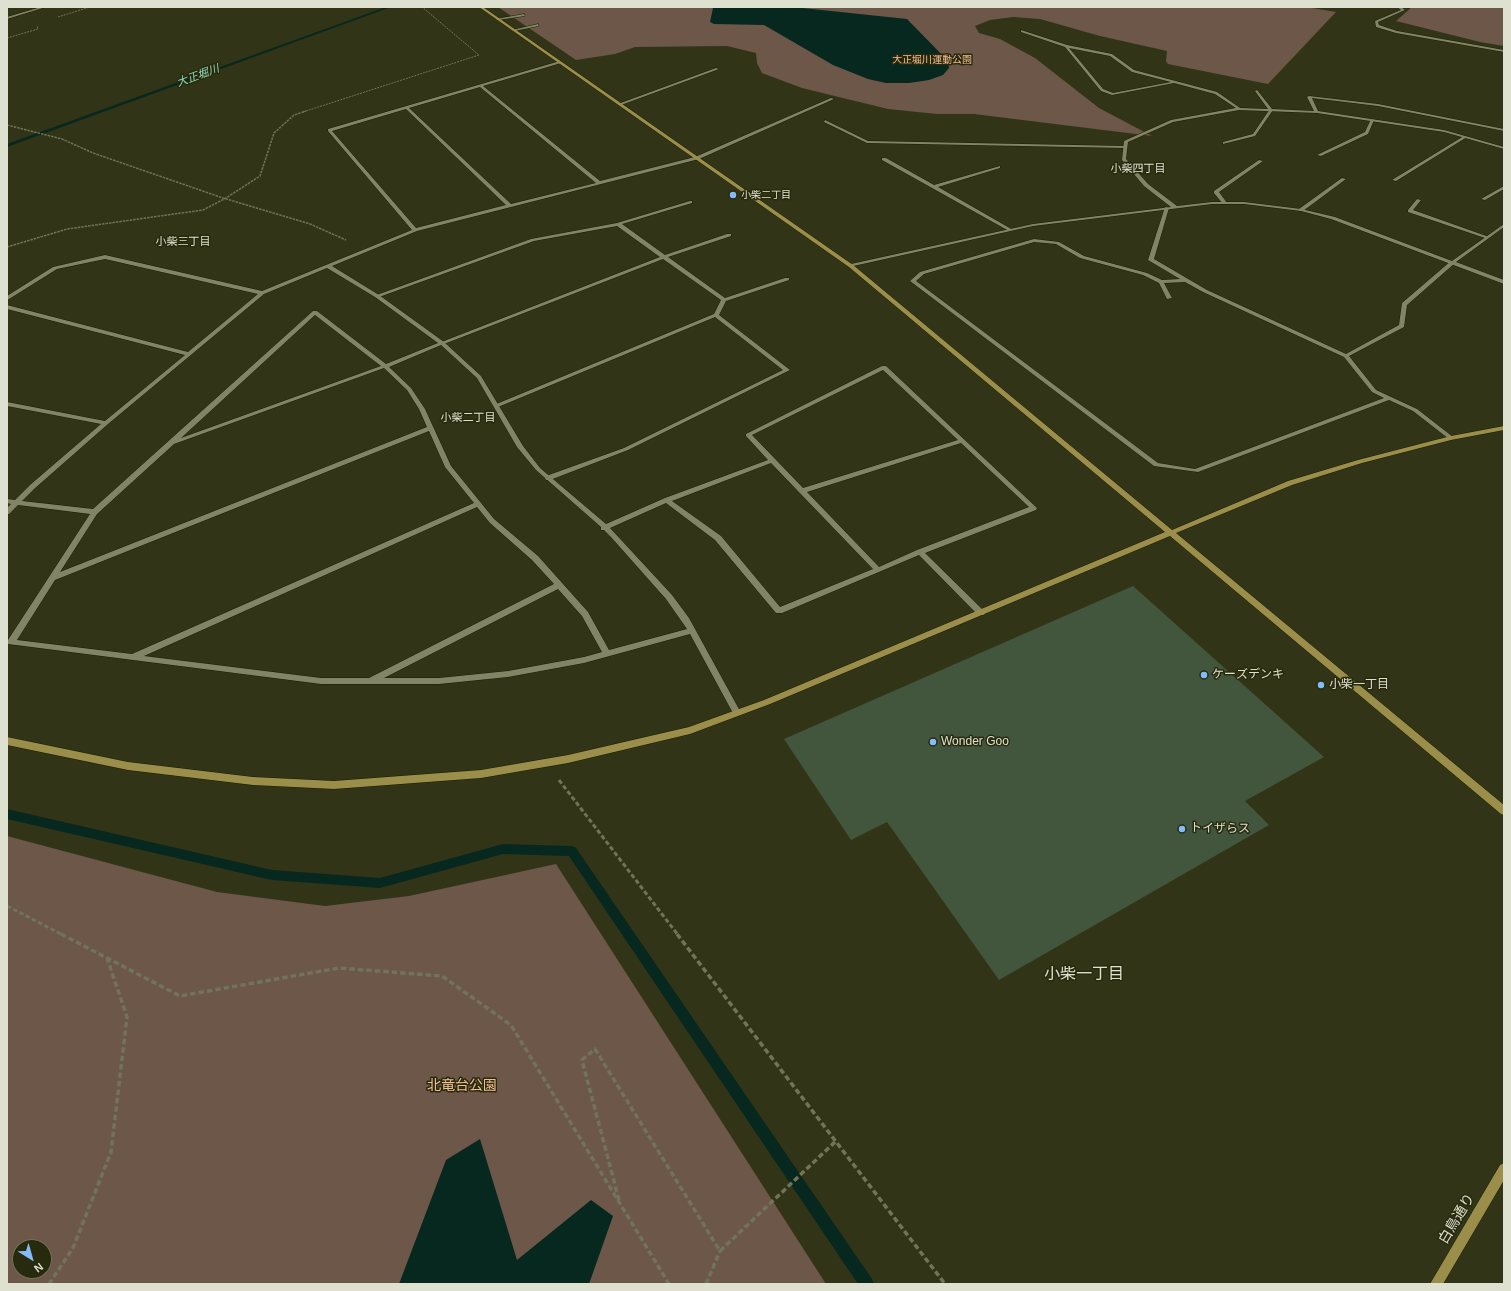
<!DOCTYPE html>
<meta charset="utf-8">
<style>
body{margin:0}
#map{position:relative;width:1511px;height:1291px;overflow:hidden;background:#323417;font-family:Arial,sans-serif}
canvas{display:block}
.frame{position:absolute;inset:0;border:8px solid #dee1cf;pointer-events:none}
.north{position:absolute;left:12px;top:1239px;width:40px;height:40px;box-sizing:border-box;background:#282a0d;border:1px solid #71735b;border-radius:50%;rotate:143deg;font-size:11px;font-weight:700;line-height:16px;text-align:center;color:#dee1cf}
.north::after{content:'';display:block;margin:auto;width:14px;height:18px;background:#84bcfb;clip-path:polygon(50% 0,100% 100%,50% 72%,0 100%)}
</style>
<div id="map">
<canvas width="1511" height="1291"></canvas>
<div class="frame"></div>
<div class="north">N</div>
</div>
<script>
const ctx = document.querySelector('canvas').getContext('2d');
ctx.lineJoin = 'round';
function fillPath(path, color) { ctx.fillStyle = color; ctx.fill(path, 'evenodd'); }
const poly = rows => new Path2D(rows.map(r => 'M' + r).join(''));
function trace(path, color, width, dash) { ctx.strokeStyle = color; ctx.lineWidth = width; ctx.lineCap = dash ? 'butt' : 'round'; ctx.setLineDash(dash || []); ctx.stroke(path); }
function label(font, color, halo, rows, align = 'center') {
  ctx.font = font + ' Arial,"Noto Sans JP",sans-serif'; ctx.lineWidth = 3; ctx.setLineDash([]); ctx.textBaseline = 'middle'; ctx.strokeStyle = halo; ctx.fillStyle = color; for (const [text, x, y, turn = 0] of rows) {
    ctx.save(); ctx.translate(x, y); ctx.rotate((+turn || 0) * Math.PI / 180); ctx.textAlign = isNaN(turn) ? turn : align; if (halo) ctx.strokeText(text, 0, 0); ctx.fillText(text, 0, 0); ctx.restore();
  }
}
fillPath(poly([
 [498,7,1306,7,1336,12,1268,84,1168,64,1166,61,1167,51,1100,36,1040,19,1013,17,990,20,975,26,979,33,1000,39,1035,58,1099,108,1152,136,974,114,937,114,888,109,802,88,762,73,757,63,756,53,727,46,635,47,615,54,576,60],
 [1412,7,1504,7,1504,46,1480,42,1396,21],
 [7,836,217,892,325,906,409,896,556,864,826,1284,7,1284],
 [20,1247,44,1247,44,1271,20,1271]
]), '#6c5749');
fillPath(poly([
 [716,7,793,7,907,19,948,61,949,68,943,75,929,80,909,83,886,83,868,79,833,65,764,25,714,24,710,22,713,8],
 [480,1139,517,1260,591,1200,613,1216,589,1284,399,1284,446,1160]
]), '#07281e');
fillPath(poly([
 [386,7,391,7,7,147,7,144,386,7],
 [7,809,272,870,380,878,503,844,572,846,576,848,872,1279,874,1284,858,1284,569,856,503,854,380,888,272,880,7,819,7,809]
]), '#07281e');
fillPath(poly([
 [1133,586,1324,757,1245,801,1269,825,999,980,887,822,851,840,784,739]
]), '#41563d');
const lane = poly([
 [524,14,525,16,498,20,496,19,524,14],
 [538,24,539,26,514,31,512,30,538,24],
 [716,68,719,69,621,105,618,104,716,68],
 [1270,109,1273,110,1255,136,1223,144,1223,142,1253,134,1270,109],
 [1371,119,1374,120,1368,134,1321,156,1317,155,1365,132,1371,119],
 [825,120,868,141,1125,146,1127,147,1125,148,867,143,824,122,825,120],
 [1464,136,1467,137,1396,181,1392,180,1464,136],
 [882,158,886,158,934,185,1000,166,1000,168,938,187,1013,230,1009,231,882,160,882,158],
 [1259,160,1263,161,1219,192,1227,203,1223,204,1214,193,1214,191,1259,160],
 [1342,178,1346,179,1303,211,1299,211,1299,209,1342,178],
 [1504,186,1504,189,1485,200,1481,199,1504,186],
 [1417,199,1421,200,1413,210,1489,237,1485,238,1408,212,1408,210,1417,199],
 [690,201,692,201,692,203,622,224,665,255,727,234,731,234,731,236,668,257,725,298,785,278,789,278,789,280,726,301,719,315,790,370,628,450,550,480,546,480,545,478,546,476,624,448,783,370,715,317,498,407,494,407,494,405,714,314,721,300,663,259,444,344,439,343,660,257,617,226,534,241,379,297,374,296,531,239,617,223,690,201],
 [1165,207,1169,208,1154,259,1207,290,1346,354,1399,325,1402,303,1451,261,1455,261,1455,263,1407,305,1404,327,1349,356,1376,390,1417,409,1453,437,1453,439,1449,439,1413,411,1389,400,1198,472,1154,466,910,281,920,272,1034,239,1059,242,1084,256,1147,273,1162,280,1180,279,1148,260,1165,207],
 [1034,242,1056,244,1080,258,1143,275,1159,283,1167,299,1172,298,1164,283,1185,282,1203,292,1344,357,1372,392,1384,398,1195,469,1158,463,916,281,924,274,1034,242]
]);
const street = poly([
 [41,7,46,7,7,19,7,17,41,7],
 [1397,7,1401,7,1405,10,1378,22,1379,25,1397,31,1504,50,1504,52,1396,33,1376,27,1375,21,1401,10,1397,7],
 [1021,30,1067,45,1112,54,1134,70,1217,92,1240,108,1268,109,1255,91,1257,90,1272,109,1314,111,1307,97,1309,96,1378,104,1504,129,1504,131,1378,106,1312,98,1318,111,1444,130,1504,147,1504,149,1444,132,1317,113,1239,110,1173,122,1128,142,1126,159,1148,184,1177,206,1212,202,1244,202,1301,209,1335,217,1452,261,1504,224,1504,227,1456,262,1504,280,1504,284,1331,219,1301,211,1244,204,1212,204,1033,226,849,267,849,265,851,264,1033,224,1171,207,1144,186,1122,160,1124,141,1171,120,1236,108,1215,94,1174,83,1112,95,1101,91,1065,47,1021,32,1021,30],
 [1069,48,1110,56,1132,72,1171,82,1113,93,1103,89,1069,48],
 [560,61,561,63,483,86,600,181,695,157,831,98,834,99,699,159,417,231,332,266,379,295,444,342,481,376,523,446,540,468,606,524,665,498,768,460,746,436,746,434,882,366,886,366,1037,508,1036,510,925,553,984,611,985,613,984,615,978,615,919,555,782,613,776,613,715,540,666,503,610,528,672,595,689,618,740,711,741,713,740,715,734,715,690,634,584,663,508,677,439,684,321,684,8,644,7,642,8,640,90,514,18,505,9,514,7,514,7,508,11,504,7,503,7,499,15,500,30,485,101,424,7,406,7,402,105,421,185,355,7,309,7,305,188,352,258,294,105,259,57,269,9,299,7,300,7,296,53,267,105,255,262,291,412,230,328,131,328,129,560,61],
 [480,87,596,183,511,204,409,108,480,87],
 [406,109,506,205,416,228,332,131,406,109],
 [327,268,375,297,438,343,386,364,317,311,313,311,93,509,22,501,34,489,108,424,264,294,327,268],
 [315,315,381,366,181,438,315,315],
 [441,345,477,378,517,447,536,470,601,527,601,530,604,530,611,537,666,599,687,629,609,650,588,612,538,556,494,519,451,466,425,409,411,388,389,367,441,345],
 [384,368,407,390,419,409,427,427,60,572,97,514,174,444,384,368],
 [883,370,958,440,803,488,752,435,883,370],
 [429,431,445,467,474,503,132,654,17,640,55,580,429,431],
 [961,443,1029,507,917,550,879,567,807,492,961,443],
 [771,463,873,569,780,607,721,536,672,501,771,463],
 [477,507,490,523,532,560,554,584,369,678,321,678,144,656,477,507],
 [558,589,582,616,602,652,584,657,508,671,439,678,384,678,558,589]
]);
const secondary = poly([
 [479,7,483,7,853,265,1172,530,1288,481,1358,460,1451,436,1504,426,1504,430,1451,440,1362,463,1292,485,1176,533,1504,805,1504,815,1501,814,1170,536,770,704,690,734,568,763,481,778,334,789,253,785,128,770,7,745,7,737,128,762,253,777,334,781,481,770,568,755,689,727,764,700,1165,532,849,267,479,7],
 [1504,1163,1504,1180,1443,1284,1430,1284,1500,1165,1504,1163]
]);
trace(lane, '#1a1c01', 1);
trace(street, '#1a1c01', 1);
trace(secondary, '#1a1c01', 1);
trace(poly([
 [58,17,90,7],
 [7,38,38,29,37,26],
 [303,112,479,55,422,7]
]), '#71735a', 1, [2, 1]);
trace(poly([
 [7,125,62,139,93,153,220,197,310,224,346,240],
 [7,247,67,229,203,210,226,198,260,176,274,133,294,115,306,111]
]), '#71735a', 1.5, [2.5, 1]);
trace(poly([
 [559,780,678,935],
 [7,906,63,935]
]), '#71735a', 3, [4.5, 2.5]);
trace(poly([
 [61,934,180,996,339,968,442,976,511,1025,669,1284],
 [677,934,945,1284],
 [619,1200,582,1060,595,1049,720,1251,836,1141],
 [49,1284,73,1248,111,1152,127,1017,107,958],
 [706,1284,720,1251]
]), '#71735a', 3.5, [5.5, 3]);
fillPath(lane, '#818565');
fillPath(street, '#818565');
fillPath(secondary, '#9a8e4a');
for (const [x, y, r, color] of [
 [733,195,4,"#84bcfb"],
 [1204,675,4,"#84bcfb"],
 [1321,685,4,"#84bcfb"],
 [933,742,4,"#84bcfb"],
 [1182,829,4,"#84bcfb"]
]) { const dot = new Path2D(); dot.arc(x, y, r, 0, 2 * Math.PI); ctx.fillStyle = color; ctx.fill(dot); trace(dot, '#282a0d', 1.5); }
label('10px', '#f5be95', '#282a0d', [
 ["大正堀川運動公園",932,60]
]);
label('10px', '#dee1cf', '#282a0d', [
 ["小柴二丁目",741,195]
], 'left');
label('italic 11px', '#91dbbf', '#282a0d', [
 ["大正堀川",198,76,-20]
]);
label('11px', '#dee1cf', '#282a0d', [
 ["小柴四丁目",1138,169],
 ["小柴三丁目",183,242],
 ["小柴二丁目",468,418]
]);
label('12px', '#dee1cf', '#282a0d', [
 ["ケーズデンキ",1212,675],
 ["小柴一丁目",1329,685],
 ["Wonder Goo",941,742],
 ["トイザらス",1190,829]
], 'left');
label('14px', '#f5be95', '#282a0d', [
 ["北竜台公園",462,1086]
]);
label('14px', '#dee1cf', '#282a0d', [
 ["白鳥通り",1457,1219,-59]
]);
label('16px', '#dee1cf', '#282a0d', [
 ["小柴一丁目",1084,975]
]);
</script>
